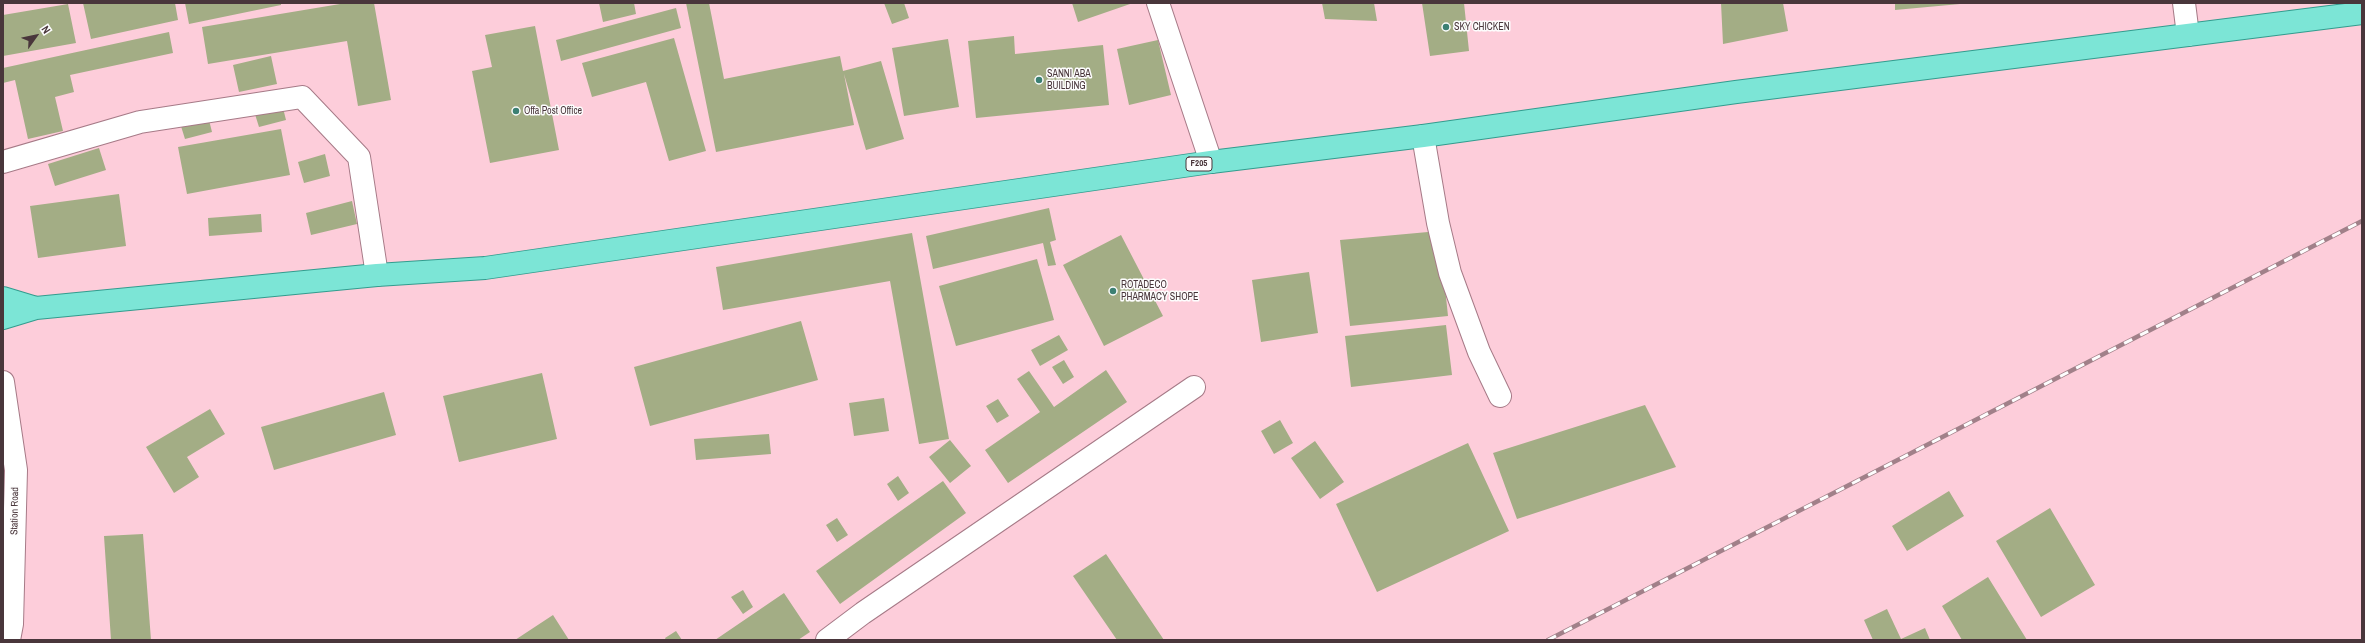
<!DOCTYPE html>
<style>
body{margin:0}
#map{position:relative;width:2365px;height:643px;overflow:hidden;background:#fdcdda;font-family:"Archivo Narrow",sans-serif}
canvas{display:block}
.frame{position:absolute;inset:0;border:4px solid #49363b;pointer-events:none}
.north{position:absolute;left:16px;top:16px;width:40px;height:40px;-webkit-text-stroke:3px #fdfdfd;paint-order:stroke;rotate:57deg;font-size:11px;font-weight:700;line-height:16px;text-align:center;color:#49363b}
.north::after{content:'';display:block;margin:auto;width:14px;height:18px;background:#49363b;clip-path:polygon(50% 0,100% 100%,50% 72%,0 100%)}
</style>
<div id="map">
<canvas width="2365" height="643"></canvas>
<div class="frame"></div>
<div class="north">N</div>
</div>
<script>
const ctx = document.querySelector('canvas').getContext('2d');
ctx.lineJoin = 'round';
function fillPath(path, color) { ctx.fillStyle = color; ctx.fill(path, 'evenodd'); }
const poly = rows => new Path2D(rows.map(r => 'M' + r).join(''));
function trace(path, color, width, dash) { ctx.strokeStyle = color; ctx.lineWidth = width; ctx.lineCap = dash ? 'butt' : 'round'; ctx.setLineDash(dash || []); ctx.stroke(path); }
function label(font, color, halo, rows, align = 'center') {
  ctx.font = font + ' "Archivo Narrow",sans-serif'; ctx.lineWidth = 3; ctx.setLineDash([]); ctx.textBaseline = 'middle'; ctx.strokeStyle = halo; ctx.fillStyle = color; for (const [text, x, y, turn = 0] of rows) {
    ctx.save(); ctx.translate(x, y); ctx.rotate((+turn || 0) * Math.PI / 180); ctx.textAlign = isNaN(turn) ? turn : align; if (halo) ctx.strokeText(text, 0, 0); ctx.fillText(text, 0, 0); ctx.restore();
  }
}
fillPath(poly([
 [83,3,175,3,178,20,91,39],
 [185,3,281,3,281,5,189,24],
 [346,3,374,3,391,100,358,106,347,41,208,64,202,27],
 [599,3,634,3,636,14,603,22],
 [686,3,709,3,724,79,840,56,843,71,881,61,904,139,866,150,844,74,854,125,716,152],
 [884,3,904,3,909,18,892,24],
 [1072,3,1133,3,1078,22],
 [1322,3,1374,3,1377,21,1325,19],
 [1422,3,1464,3,1469,51,1430,56],
 [1721,3,1783,3,1788,31,1723,44],
 [1895,3,1960,3,1960,4,1895,10],
 [68,4,76,43,3,56,3,15],
 [676,8,681,28,561,61,556,40],
 [535,26,559,150,490,163,472,71,492,67,485,35],
 [169,32,173,53,70,75,74,92,55,97,63,131,28,139,15,80,3,83,3,68],
 [1014,36,1015,54,1103,45,1109,105,976,118,968,41],
 [674,38,706,151,669,161,646,82,592,97,582,63],
 [948,39,959,107,904,116,892,48],
 [1158,40,1171,95,1129,105,1117,49],
 [271,56,277,84,239,92,233,65],
 [282,104,286,120,259,127,254,111],
 [208,116,212,132,185,139,180,123],
 [281,129,290,175,187,194,178,147],
 [99,148,106,170,55,186,48,164],
 [325,154,330,176,304,183,298,162],
 [119,194,126,246,38,258,30,206],
 [352,201,357,224,311,235,306,213],
 [1049,208,1056,240,1050,242,1056,265,1048,266,1043,243,933,269,926,236],
 [261,214,262,232,209,236,208,218],
 [1439,231,1448,316,1350,326,1340,240],
 [912,233,949,439,919,444,890,281,723,310,716,267],
 [1121,235,1163,316,1104,346,1063,265],
 [1037,259,1054,320,956,346,939,286],
 [1309,272,1318,333,1261,342,1252,280],
 [801,321,818,380,650,426,634,367],
 [1446,325,1452,375,1351,387,1345,336],
 [1059,335,1068,350,1040,366,1031,350],
 [1064,360,1074,377,1063,384,1052,367],
 [1106,370,1127,402,1008,483,985,450,1040,412,1017,379,1029,371,1054,407],
 [542,373,557,439,459,462,443,396],
 [384,392,396,435,274,470,261,427],
 [884,398,889,431,854,436,849,403],
 [998,399,1009,416,997,423,986,406],
 [1645,405,1676,467,1517,519,1493,453],
 [210,409,225,434,187,457,199,477,174,493,146,447],
 [1280,420,1293,443,1274,454,1261,431],
 [769,434,771,454,696,460,694,439],
 [950,440,971,466,950,483,929,457],
 [1315,441,1344,482,1320,499,1291,458],
 [1468,443,1509,531,1377,592,1336,504],
 [898,476,909,493,898,501,887,484],
 [943,481,966,513,840,604,816,571],
 [1949,491,1964,516,1907,551,1892,526],
 [2050,508,2095,585,2041,617,1996,541],
 [837,518,848,535,837,542,826,525],
 [143,534,151,640,111,640,104,536],
 [1106,554,1164,640,1117,640,1073,576],
 [1988,577,2027,640,1962,640,1942,606],
 [743,590,753,607,743,614,731,597],
 [784,593,810,632,798,640,715,640],
 [1887,609,1901,639,1925,628,1930,640,1873,640,1864,620],
 [553,615,569,640,515,640],
 [676,631,682,640,666,640,665,638]
]), '#a3ad85');
const minor = poly([
 [1158,3,1211,162],
 [2184,3,2188,35],
 [1423,136,1438,223,1450,273,1479,352,1500,396],
 [3,162,140,122,302,97,359,157,377,275],
 [3,382,16,470,12,624,9,640],
 [827,640,863,613,1194,387]
]);
const major = poly([
 [3,298,36,308],
 [3,318,36,308,377,275,485,268,1211,162,1423,136,1736,92,2362,13]
]);
trace(minor, '#a67a87', 24);
trace(major, '#329c8e', 24);
trace(minor, '#fff', 22);
trace(major, '#7ce5d6', 22);
const rail = poly([
 [1548,640,2362,221]
]);
trace(rail, '#a18089', 4.5);
trace(rail, '#fdfdfd', 3, [9]);
for (const [x, y, r, color] of [
 [1446,27,4,"#3c8073"],
 [1039,80,4,"#3c8073"],
 [516,111,4,"#3c8073"],
 [1113,291,4,"#3c8073"]
]) { const dot = new Path2D(); dot.arc(x, y, r, 0, 2 * Math.PI); ctx.fillStyle = color; ctx.fill(dot); trace(dot, '#fdfdfd', 1.5); }
for (const [x, y, w] of [
 [1199,164,26]
]) { const box = new Path2D(); box.roundRect(x - w / 2, y - 7, w, 14, 3); ctx.fillStyle = '#fdfdfd'; ctx.fill(box); trace(box, '#49363b', 1); }
label('bold 9px', '#49363b', null, [
 ["F205",1199,164]
]);
label('10px', '#49363b', '#fdfdfd', [
 ["SKY CHICKEN",1454,27],
 ["SANNI ABA",1047,74],
 ["BUILDING",1047,86],
 ["Offa Post Office",524,111],
 ["ROTADECO",1121,285],
 ["PHARMACY SHOPE",1121,297]
], 'left');
label('10px', '#49363b', '#fdfdfd', [
 ["Station Road",15,511,-89]
]);
</script>
